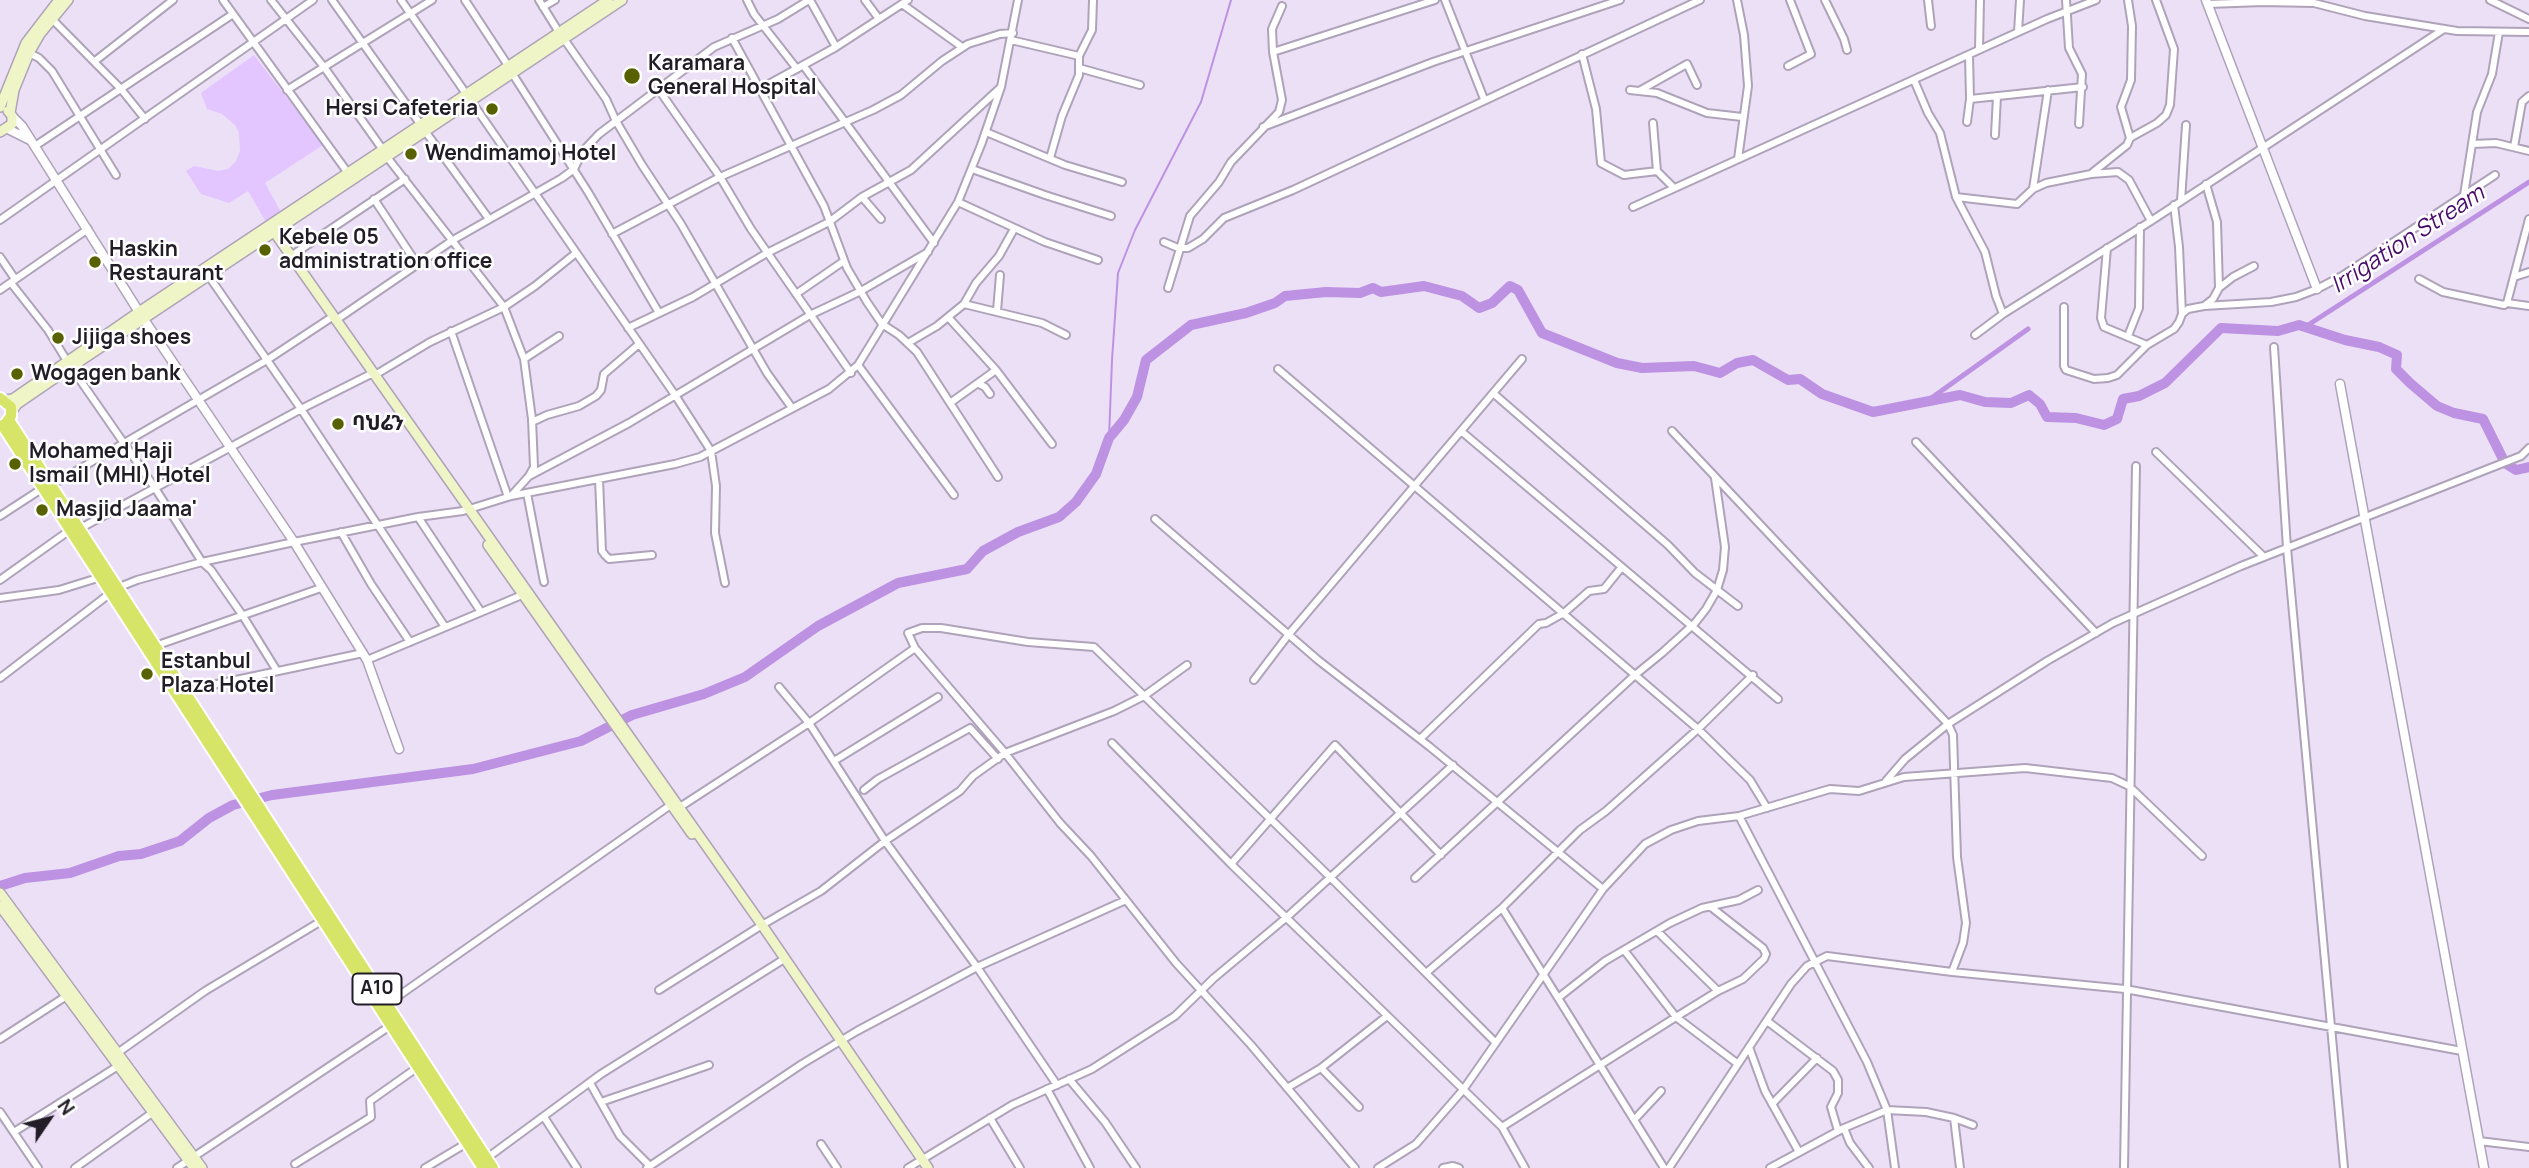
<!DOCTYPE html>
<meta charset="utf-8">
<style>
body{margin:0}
#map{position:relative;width:2529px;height:1168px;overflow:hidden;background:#ece0f7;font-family:Manrope,sans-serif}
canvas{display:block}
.north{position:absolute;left:14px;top:1084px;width:70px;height:70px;-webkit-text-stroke:5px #fff;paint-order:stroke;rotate:55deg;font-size:19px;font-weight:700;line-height:28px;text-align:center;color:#211c25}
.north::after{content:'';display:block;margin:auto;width:24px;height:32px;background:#211c25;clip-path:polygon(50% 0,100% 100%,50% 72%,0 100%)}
</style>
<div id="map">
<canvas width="2529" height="1168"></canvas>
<div class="north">N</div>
</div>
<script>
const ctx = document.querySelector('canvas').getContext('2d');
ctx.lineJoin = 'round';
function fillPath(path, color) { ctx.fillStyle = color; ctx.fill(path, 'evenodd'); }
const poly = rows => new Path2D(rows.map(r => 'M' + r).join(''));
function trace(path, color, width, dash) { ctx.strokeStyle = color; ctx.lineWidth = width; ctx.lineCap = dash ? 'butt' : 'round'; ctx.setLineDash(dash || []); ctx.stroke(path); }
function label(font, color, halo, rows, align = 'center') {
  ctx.font = font + ' Manrope,"Noto Sans Ethiopic",sans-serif'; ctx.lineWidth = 5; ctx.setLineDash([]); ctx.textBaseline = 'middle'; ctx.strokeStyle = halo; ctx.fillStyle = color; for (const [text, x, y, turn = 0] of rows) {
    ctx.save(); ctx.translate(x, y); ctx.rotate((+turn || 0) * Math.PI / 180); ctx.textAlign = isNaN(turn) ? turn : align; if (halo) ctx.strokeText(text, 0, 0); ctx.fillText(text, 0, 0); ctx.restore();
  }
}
fillPath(poly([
 [254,55,323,145,265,183,281,212,266,222,248,191,229,203,201,194,186,171,194,166,218,171,228,169,236,161,240,151,239,133,235,125,222,114,207,109,201,93]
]), '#e3c5ff');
trace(poly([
 [1109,438,1112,360,1118,273,1135,230,1201,102,1231,0]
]), '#bd92e2', 2);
trace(poly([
 [2305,327,2529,182],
 [1923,404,2028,329]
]), '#bd92e2', 5);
trace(poly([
 [0,886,25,878,70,873,119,856,141,854,180,841,209,818,233,805,272,795,473,769,581,741,632,715,704,694,745,677,818,626,898,583,967,569,983,551,1018,532,1059,517,1076,502,1096,474,1109,438,1124,420,1137,397,1146,360,1191,325,1246,313,1275,303,1285,296,1326,292,1360,293,1373,288,1381,292,1424,286,1462,296,1479,308,1492,303,1510,286,1518,290,1542,333,1617,363,1642,368,1694,366,1720,373,1737,363,1753,360,1788,380,1800,379,1822,394,1873,412,1960,395,1985,402,2011,403,2029,395,2040,404,2047,417,2076,418,2104,425,2117,419,2123,399,2139,396,2165,383,2221,328,2278,331,2299,325,2345,340,2379,347,2397,355,2396,369,2410,383,2437,406,2454,413,2483,419,2505,463,2516,470,2529,467]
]), '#bd92e2', 10);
const minor = poly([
 [223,0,348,173],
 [271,0,324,67,383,150],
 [332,0,421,125],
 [401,0,675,395,711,451,716,486,715,533,725,583],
 [465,0,509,67],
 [539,0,560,34],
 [747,0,754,14,797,69],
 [810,0,836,47],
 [865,0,879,19],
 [1445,0,1484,99],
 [1737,0,1744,35,1748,86,1738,159],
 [1825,0,1844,39,1847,50],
 [1928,0,1931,26],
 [2066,0,2069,48,2082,74,2079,124],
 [2490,0,2529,19],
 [902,4,962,47],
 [2208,4,2263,2,2314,3,2365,16,2457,31,2529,32],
 [543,7,555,0],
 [52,19,121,89,145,119],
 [2018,32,2020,0],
 [732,38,824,206,847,268,867,302,882,324,899,335,917,352,998,477],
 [564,39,606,99,616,121,642,165,681,224,767,373,792,408],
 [1011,40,1079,56],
 [1979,50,1980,0],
 [1273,52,1435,0],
 [29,53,39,58,52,71,116,175],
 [1582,54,1596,109,1601,163,1624,175,1657,171,1674,188],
 [95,61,173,0],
 [803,65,934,243],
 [1788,66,1811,54,1790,0],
 [1079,68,1140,85],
 [512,73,588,192,659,313],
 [1914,80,1928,113,1940,133,1956,197,1985,252,1996,296,2003,314],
 [760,89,836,47,908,0],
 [287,90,432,0],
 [659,90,720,177,751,229,851,373],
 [1630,90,1657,93,1707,113,1742,117],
 [1639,91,1687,64,1697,85],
 [1970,99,2083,87],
 [1967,122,1970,99,1969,55],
 [1653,123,1657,171],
 [1263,127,1433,62,1620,0],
 [425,131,489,219],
 [986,132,1065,165,1122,182],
 [1995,135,1997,96],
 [2130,138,2157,123,2166,115,2170,105,2174,49,2156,0],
 [2472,144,2496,143,2529,151],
 [35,146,233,14],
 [2514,147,2522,102,2529,96],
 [387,157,504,307,524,359,532,419,534,467,529,476,511,496],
 [1050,158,1062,116,1079,75,1079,56,1092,30,1093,0],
 [972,169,1045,195,1111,216],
 [2092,173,2127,145,2130,138,2121,107,2131,80,2132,26,2128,0],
 [2206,184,2217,222,2219,288],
 [2033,189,2048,90],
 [2464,195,2477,112,2492,74,2499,32],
 [862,197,881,219],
 [1956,197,2017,204,2033,189,2046,183,2091,174,2118,172,2129,180,2151,221],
 [374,199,417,264],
 [2181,201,2186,125],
 [958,202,1045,242,1098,260],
 [2174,205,2179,247,2182,314],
 [1633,207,2047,19,2096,0],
 [0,220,313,0],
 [612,234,720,177,873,110,901,95,942,61,968,44,1000,34,1013,33],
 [1164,242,1178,248,1188,248,1203,239,1224,218,1293,190,1700,0],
 [2107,248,2101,318,2104,327,2147,345],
 [291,256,405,179],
 [0,257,15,279],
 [208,275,301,409,445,627],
 [2514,277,2529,272],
 [2419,279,2443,292,2504,305,2507,303,2529,219],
 [11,283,48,330,67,361],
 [1168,288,1190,216,1219,182,1231,162,1279,112,1282,100,1273,52,1272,29,1282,6],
 [0,290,88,229],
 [796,294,844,261],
 [2507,303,2529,306],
 [964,304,1042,323,1066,335],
 [2204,306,2271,302,2296,297,2317,289,2342,276,2495,175],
 [2064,307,2064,366,2066,370,2094,379,2108,378,2117,375,2147,345,2174,329,2179,322,2182,314,2188,309,2204,306,2213,299,2219,288,2233,277,2254,266],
 [997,311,1000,275],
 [948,317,996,370,1052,444],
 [336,320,453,240,562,178,574,169,583,151,599,134,714,47,778,19,809,0],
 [628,328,693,297,767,253,829,222,862,197,911,170,1000,88],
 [451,331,508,497],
 [1975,335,2003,314,2151,221,2444,29],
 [2128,336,2139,308,2140,227],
 [908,343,937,326,964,304,976,283,999,256,1014,229],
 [2274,347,2287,548,2344,1168],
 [524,359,559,336],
 [858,365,954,495],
 [71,367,155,488,202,562,211,570,243,616,277,671],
 [1278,369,1698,729,1750,780,1767,808],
 [979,384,985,387,990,394],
 [1493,393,1668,545,1695,573,1738,606],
 [950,403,996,370],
 [532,422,547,415,579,406,596,396,601,390,604,374,639,344],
 [1461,431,1778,699],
 [1672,431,1948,724,1953,735,1957,857,1966,923,1963,943,1952,972],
 [1916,442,2096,633],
 [2156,452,2264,557],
 [529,476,629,423,810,315,861,291,928,252],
 [599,479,602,551,605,555,609,559,652,555],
 [50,486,267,360,329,319],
 [527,493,544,582],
 [0,516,43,488],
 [418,517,481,612],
 [1155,519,1318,660,1430,747,1603,889],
 [79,529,303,408,369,375,375,375,430,342,504,307,535,286,576,253],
 [341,532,371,584,410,642],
 [0,580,70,530],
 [0,598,59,590,101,577],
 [155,646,321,588],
 [915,648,1005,753,1060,823,1091,856,1176,963,1251,1045,1355,1168],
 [367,660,522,595],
 [0,678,117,588,137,580,202,562,294,542,418,517,463,511,511,496,675,464,700,457,829,389,858,365,958,202,981,145,1001,87,1018,0],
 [1254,680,1289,634,1522,359],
 [779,687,809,723,885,841,977,967,1057,1085],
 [184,691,363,653],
 [1420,739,1539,624,1546,623,1564,613,1589,591,1604,589,1621,568],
 [1112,743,1231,864,1502,1127,1525,1168],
 [834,761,938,697],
 [1886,781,1905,759,1948,724,2047,661,2113,623,2241,566,2521,456,2529,448],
 [864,790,878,779,970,728,998,759],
 [680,807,809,723,915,648,908,633,922,628,941,628,1028,642,1094,647,1331,878,1496,1043],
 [1739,816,1867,1062,1887,1110,1895,1168],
 [1231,864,1335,745,1441,855],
 [1415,878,1635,675,1662,653,1695,623,1706,609,1717,590,1723,570,1725,547,1715,478],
 [1502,908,1664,1168],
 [1657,931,1718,991],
 [1624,950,1676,1017,1738,1064],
 [1426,973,1502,908,1580,830,1606,811,1698,729,1753,675],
 [659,990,762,925,821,891,885,841,960,791,973,776,1005,753,1114,711,1144,696,1187,665],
 [1558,998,1605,961,1670,923,1702,908,1739,900,1758,890],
 [387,1004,672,804],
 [1767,1021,1833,1071,1838,1080,1838,1093,1831,1107,1838,1131],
 [0,1039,68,995],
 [1749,1047,1765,1091,1799,1152],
 [116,1054,205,991,323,920],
 [1321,1068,1359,1107],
 [1069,1079,1105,1122,1136,1168],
 [590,1083,620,1136,650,1166],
 [1287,1088,1321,1068,1387,1016],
 [1047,1089,1090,1168],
 [601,1102,709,1065],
 [1772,1104,1817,1058],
 [0,1112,38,1168],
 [544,1117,577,1168],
 [990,1118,1020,1168],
 [1954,1118,1960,1168],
 [1634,1120,1661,1091],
 [1502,1127,1676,1017,1718,991,1743,979,1764,959,1766,954,1763,948,1711,907],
 [1844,1128,1850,1143,1869,1168],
 [14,1132,118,1066],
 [2479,1141,2529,1147],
 [821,1144,837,1168],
 [487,1158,601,1074,781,961],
 [295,1164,371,1117,370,1101,418,1067],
 [75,1168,152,1113],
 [177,1168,393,1024],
 [425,1168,467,1143],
 [647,1168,802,1064,857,1031,977,967,1126,900],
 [908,1168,1012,1105,1092,1069,1175,1016,1214,978,1287,917,1453,765],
 [1378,1168,1416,1144,1463,1090,1603,889,1645,844,1671,830,1698,821,1739,816,1830,789,1859,791,1904,777,2025,768,2112,778,2129,786,2202,856],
 [1443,1168,1453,1166,1459,1168],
 [1669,1168,1791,984,1807,966,1827,956,1952,972,2125,989,2462,1051],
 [1770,1168,1844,1128,1887,1110,1926,1112,1954,1118,1973,1125],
 [2124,1168,2136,466]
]);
const tertiary = poly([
 [2206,0,2317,289],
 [12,116,22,126,139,312,294,542,367,660,399,749],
 [8,129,30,140],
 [2340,384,2484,1168]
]);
const secondary = poly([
 [0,107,26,43,59,0],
 [10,113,14,90,29,53,40,34,68,0],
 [0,132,12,124,12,116,8,111],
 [270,226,762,925,928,1168],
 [5,400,13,399,139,312,608,0],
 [11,413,17,404,71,367,622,0],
 [488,545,692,834],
 [0,893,202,1168],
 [0,906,194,1168]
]);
const trunk = poly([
 [0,398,11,407,11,416,6,423],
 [9,420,493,1168],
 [2,425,483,1168]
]);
trace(minor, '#aea3b9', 10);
trace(tertiary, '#aea3b9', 11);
trace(secondary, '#aea3b9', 12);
trace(trunk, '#fff', 14);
trace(minor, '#fff', 6);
trace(tertiary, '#fff', 8);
trace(secondary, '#eff5c6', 9);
trace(trunk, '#d6e467', 10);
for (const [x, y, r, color] of [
 [632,76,9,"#586100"],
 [492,109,7,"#586100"],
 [411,154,7,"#586100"],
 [265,250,7,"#586100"],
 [95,262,7,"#586100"],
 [58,338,7,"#586100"],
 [17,374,7,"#586100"],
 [338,424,7,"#586100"],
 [15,464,7,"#586100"],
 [42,510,7,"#586100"],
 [147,674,7,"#586100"]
]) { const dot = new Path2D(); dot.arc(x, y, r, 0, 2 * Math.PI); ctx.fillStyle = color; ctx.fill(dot); trace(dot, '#fff', 2.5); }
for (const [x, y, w] of [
 [377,989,49]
]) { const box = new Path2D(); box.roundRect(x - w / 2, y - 15.5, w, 31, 5); ctx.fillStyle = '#fff'; ctx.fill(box); trace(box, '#211c25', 2); }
label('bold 19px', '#211c25', null, [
 ["A10",377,989]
]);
label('bold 21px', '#211c25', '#fff', [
 ["Karamara",648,64],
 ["General Hospital",648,88],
 ["Hersi Cafeteria",478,109,"right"],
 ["Wendimamoj Hotel",425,154],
 ["Kebele 05",279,238],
 ["administration office",279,262],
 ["Haskin",109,250],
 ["Restaurant",109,274],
 ["Jijiga shoes",72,338],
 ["Wogagen bank",31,374],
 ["ባህሬን",352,424],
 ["Mohamed Haji",29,452],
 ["Ismail (MHI) Hotel",29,476],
 ["Masjid Jaama'",56,510],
 ["Estanbul",161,662],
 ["Plaza Hotel",161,686]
], 'left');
label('italic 23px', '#480a6b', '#fff', [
 ["Irrigation Stream",2408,240,-33]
]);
</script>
